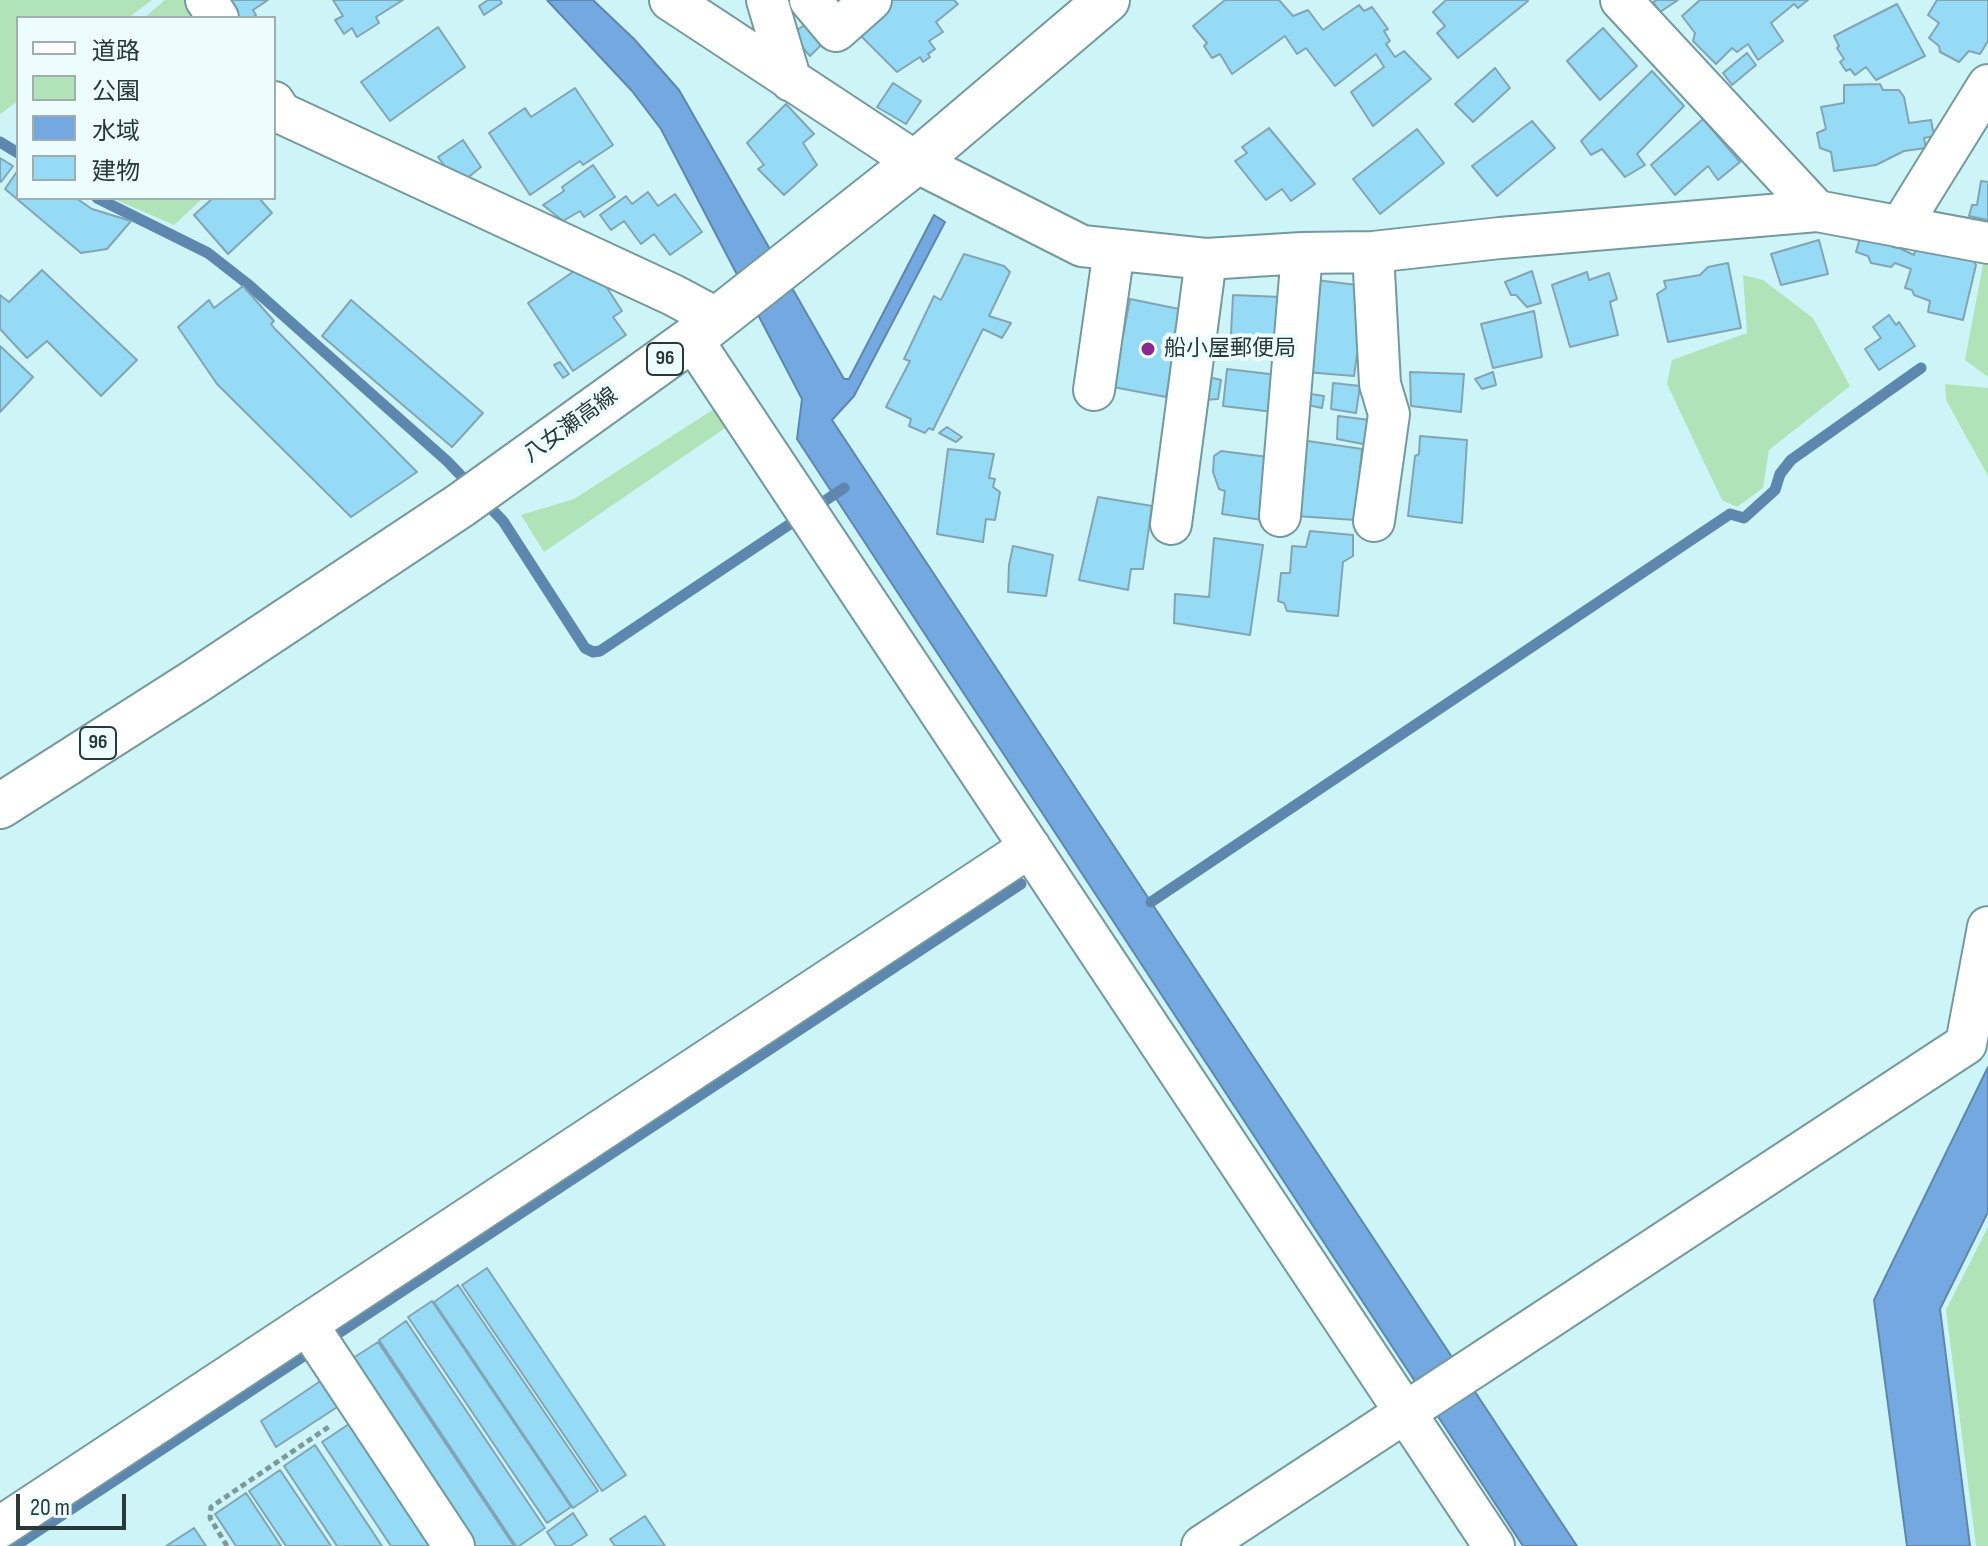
<!DOCTYPE html>
<meta charset="utf-8">
<style>
body{margin:0}
#map{position:relative;width:1988px;height:1546px;overflow:hidden;background:#cdf5f7;font-family:"Sofia Sans Condensed","Noto Sans JP",sans-serif}
canvas{display:block}
.legend{position:absolute;left:16px;top:16px;width:260px;height:184px;box-sizing:border-box;background:#edfdfe;border:2px solid #9fafb0;margin:0;padding:10px 14px;list-style:none;font-size:24px;color:#29393a}
.legend li{display:flex;align-items:center;gap:16px;height:40px}
.legend b{width:40px;border:2px solid #9fafb0}
.scale{position:absolute;left:16px;top:1494px;width:110px;height:36px;box-sizing:border-box;border:4px solid #29393a;border-top:0;padding-left:10px;font-size:24px;line-height:28px;white-space:nowrap;color:#29393a;-webkit-text-stroke:6px #edfdfe;paint-order:stroke}
</style>
<div id="map">
<canvas width="1988" height="1546"></canvas>
<ul class="legend">
<li><b style="height:10px;background:#fff"></b>道路</li>
<li><b style="height:22px;background:#b1e3b8"></b>公園</li>
<li><b style="height:22px;background:#73a9e0"></b>水域</li>
<li><b style="height:22px;background:#95dbf6"></b>建物</li>
</ul>
<div class="scale">20 m</div>
</div>
<script>
const ctx = document.querySelector('canvas').getContext('2d');
ctx.lineJoin = 'round';
function fillPath(path, color) { ctx.fillStyle = color; ctx.fill(path, 'evenodd'); }
const poly = rows => new Path2D(rows.map(r => 'M' + r).join(''));
function trace(path, color, width, dash) { ctx.strokeStyle = color; ctx.lineWidth = width; ctx.lineCap = dash ? 'butt' : 'round'; ctx.setLineDash(dash || []); ctx.stroke(path); }
function label(font, color, halo, rows, align = 'center') {
  ctx.font = font + ' "Sofia Sans Condensed","Noto Sans JP",sans-serif'; ctx.lineWidth = 8; ctx.setLineDash([]); ctx.textBaseline = 'middle'; ctx.strokeStyle = halo; ctx.fillStyle = color; for (const [text, x, y, turn = 0] of rows) {
    ctx.save(); ctx.translate(x, y); ctx.rotate((+turn || 0) * Math.PI / 180); ctx.textAlign = isNaN(turn) ? turn : align; if (halo) ctx.strokeText(text, 0, 0); ctx.fillText(text, 0, 0); ctx.restore();
  }
}
fillPath(poly([
 [0,0,152,0,128,18,18,18,18,101,0,114],
 [165,0,190,0,201,18,144,18],
 [112,198,203,198,174,225],
 [1985,254,1988,254,1988,377,1965,360],
 [1743,275,1763,280,1813,318,1850,386,1769,450,1763,488,1737,507,1722,500,1667,384,1672,360,1747,333],
 [1945,384,1988,388,1988,476,1946,400],
 [714,409,728,426,544,552,521,515,574,499],
 [1988,1227,1988,1546,1976,1546,1946,1310]
]), '#b1e3b8');
const water = poly([
 [547,0,593,0,634,39,679,90,844,379,849,379,934,215,945,222,854,396,832,420,1577,1546,1523,1546,797,439,802,399,661,129,632,91,547,0],
 [1988,1067,1988,1212,1940,1309,1970,1546,1907,1546,1874,1300,1988,1067]
]);
fillPath(water, '#73a9e0');
trace(water, '#5d87ae', 2);
trace(poly([
 [0,142,18,153],
 [97,198,208,253,249,285,447,461,471,486],
 [482,499,503,521,585,648,593,652,600,651,844,488],
 [1151,902,1730,514,1744,518,1775,490,1780,474,1791,460,1921,368],
 [15,1546,1021,884]
]), '#5d87ae', 11);
const building = poly([
 [220,0,268,0,253,10,256,15,252,18,234,18,220,0],
 [333,0,403,0,376,17,379,23,357,37,352,28,344,34,335,20,343,16,333,0],
 [488,0,500,0,502,3,484,15,479,6,488,0],
 [889,0,954,0,958,4,936,22,943,32,929,41,935,49,928,54,930,57,923,62,920,57,897,72,860,35,868,30,866,23,889,0],
 [1225,0,1279,0,1293,16,1308,10,1323,30,1359,5,1364,11,1372,7,1388,29,1384,31,1390,41,1386,44,1395,57,1404,51,1431,79,1373,126,1351,92,1384,67,1376,54,1335,86,1306,48,1297,54,1285,36,1232,74,1220,54,1212,58,1204,46,1207,43,1193,26,1225,0],
 [1446,0,1527,0,1528,1,1458,58,1437,33,1445,26,1433,12,1446,0],
 [1657,0,1678,0,1660,12,1653,2,1657,0],
 [1700,0,1808,0,1798,8,1794,4,1771,23,1783,41,1758,60,1748,44,1737,52,1732,48,1716,64,1693,41,1695,33,1682,16,1700,0],
 [1937,0,1988,0,1988,41,1980,54,1969,51,1959,62,1940,52,1939,46,1929,38,1939,23,1928,15,1937,0],
 [1897,4,1925,56,1876,80,1866,67,1855,75,1850,69,1846,71,1840,62,1844,59,1837,48,1839,46,1834,36,1897,4],
 [809,22,825,41,810,56,791,34,809,22],
 [438,27,465,67,390,121,361,82,438,27],
 [1603,28,1637,66,1600,100,1567,61,1603,28],
 [1747,53,1756,65,1732,85,1723,73,1747,53],
 [1495,68,1510,88,1473,122,1455,104,1495,68],
 [1652,71,1684,106,1637,154,1645,165,1625,177,1602,149,1591,155,1581,141,1652,71],
 [893,83,921,101,906,124,877,107,893,83],
 [1880,84,1883,90,1899,90,1904,97,1909,123,1931,120,1934,136,1924,138,1926,148,1904,151,1876,165,1834,171,1831,152,1820,148,1817,133,1826,129,1821,107,1844,103,1844,85,1880,84],
 [575,88,613,145,583,165,580,161,530,195,489,133,525,108,531,117,575,88],
 [786,104,814,134,803,143,817,165,784,195,758,169,764,165,747,143,786,104],
 [1703,119,1740,162,1718,180,1708,166,1675,195,1651,165,1703,119],
 [1532,121,1555,148,1497,196,1472,166,1532,121],
 [1269,128,1315,184,1291,201,1282,189,1266,200,1235,161,1247,153,1242,147,1269,128],
 [1417,129,1444,163,1380,214,1353,179,1417,129],
 [463,140,481,167,465,180,449,172,438,157,463,140],
 [0,158,13,166,1,182,0,181,0,158],
 [593,165,615,197,584,217,580,211,563,221,543,205,564,191,562,187,593,165],
 [18,170,18,198,76,198,92,209,131,221,107,249,81,253,5,189,18,170],
 [1981,181,1988,182,1988,220,1969,216,1972,205,1977,205,1981,181],
 [648,192,658,206,675,194,702,232,670,255,654,234,641,244,624,221,611,230,600,215,626,196,632,204,648,192],
 [213,198,259,198,272,213,228,254,194,215,213,198],
 [1862,231,1901,239,1899,248,1914,255,1917,241,1972,258,1976,265,1963,320,1928,312,1930,301,1914,295,1912,290,1905,288,1911,269,1895,263,1891,267,1871,263,1868,256,1856,252,1862,231],
 [1819,240,1828,274,1781,285,1771,254,1819,240],
 [964,254,1004,266,1010,272,989,316,1011,323,1002,338,983,329,933,430,929,428,925,433,909,426,911,419,886,407,910,361,904,359,934,296,941,300,964,254],
 [1728,263,1741,328,1668,342,1657,294,1666,288,1664,281,1700,275,1708,267,1728,263],
 [580,267,589,279,598,274,622,311,613,317,626,335,573,371,528,303,580,267],
 [42,270,137,360,101,396,47,341,27,358,0,329,0,295,9,302,42,270],
 [1532,271,1541,303,1527,307,1516,295,1511,295,1505,282,1532,271],
 [1587,272,1589,280,1609,273,1617,299,1610,302,1618,335,1570,347,1552,285,1587,272],
 [1316,280,1357,285,1356,322,1361,326,1354,376,1306,372,1316,280],
 [243,286,274,321,271,324,275,329,417,472,351,517,217,384,178,327,209,300,214,308,243,286],
 [1233,295,1281,297,1279,356,1230,354,1233,295],
 [1130,299,1184,310,1166,397,1113,387,1130,299],
 [351,300,483,413,452,447,322,336,351,300],
 [1534,311,1542,357,1493,368,1481,324,1534,311],
 [1889,315,1896,325,1899,322,1915,346,1879,370,1865,349,1881,338,1873,327,1889,315],
 [0,346,33,377,0,412,0,346],
 [560,362,569,374,563,378,554,365,560,362],
 [1227,369,1278,375,1274,412,1223,406,1227,369],
 [1410,372,1464,374,1461,412,1411,406,1410,372],
 [1493,372,1496,385,1482,389,1475,379,1493,372],
 [1205,376,1221,380,1218,399,1203,400,1205,376],
 [1333,383,1360,386,1356,413,1331,409,1333,383],
 [1304,393,1324,396,1322,408,1303,404,1304,393],
 [1338,416,1370,420,1368,445,1337,439,1338,416],
 [947,427,962,437,956,442,939,433,947,427],
 [1420,436,1467,440,1462,523,1408,516,1415,456,1419,454,1420,436],
 [1301,440,1362,449,1355,520,1296,516,1301,440],
 [948,449,994,454,989,478,995,479,993,487,1000,492,995,520,986,519,983,542,937,534,948,449],
 [1221,451,1268,457,1262,520,1222,514,1225,491,1219,489,1213,472,1214,456,1221,451],
 [1098,497,1152,506,1143,569,1131,569,1128,590,1079,580,1098,497],
 [1310,531,1353,535,1353,556,1343,562,1338,616,1287,611,1284,603,1278,601,1281,573,1290,573,1292,546,1306,547,1310,531],
 [1214,538,1263,545,1250,635,1174,623,1175,594,1209,597,1214,538],
 [1013,546,1053,555,1046,596,1008,592,1009,565,1013,546],
 [487,1268,626,1475,602,1491,462,1285,487,1268],
 [458,1285,598,1491,573,1508,434,1302,458,1285],
 [432,1301,571,1507,547,1523,408,1317,432,1301],
 [406,1321,545,1528,519,1546,516,1546,379,1340,406,1321],
 [378,1342,514,1546,470,1546,347,1362,378,1342],
 [328,1376,345,1402,276,1447,261,1421,328,1376],
 [352,1422,435,1546,391,1546,322,1442,352,1422],
 [315,1445,382,1546,337,1546,284,1466,315,1445],
 [280,1470,331,1546,286,1546,249,1491,280,1470],
 [246,1493,281,1546,236,1546,215,1514,246,1493],
 [573,1513,587,1535,570,1546,556,1546,547,1532,573,1513],
 [645,1516,665,1546,615,1546,610,1539,645,1516],
 [194,1528,206,1546,166,1546,194,1528]
]);
fillPath(building, '#95dbf6');
trace(building, '#83a4b2', 2);
const minor = poly([
 [206,0,218,18],
 [670,0,916,162,1082,246,1206,259,1302,253,1373,252,1500,238,1817,211,1988,243],
 [767,0,791,81],
 [810,0,836,31,871,0],
 [1621,0,1817,211],
 [274,102,281,113,673,295,718,319],
 [1900,227,1988,85],
 [1373,252,1380,384,1389,414,1374,521],
 [692,339,1494,1546],
 [1094,390,1114,250],
 [1280,516,1302,253],
 [1171,524,1206,259],
 [307,1324,454,1546],
 [0,1527,1030,847],
 [1202,1546,1966,1044,1988,927]
]);
const major = poly([
 [0,806,196,681,461,505,692,339,916,162,1107,0]
]);
trace(minor, '#749a9c', 44);
trace(major, '#749a9c', 48);
trace(poly([
 [227,1546,210,1518,211,1507,330,1426]
]), '#7d999a', 5, [6, 4]);
trace(minor, '#fff', 40);
trace(major, '#fff', 44);
for (const [x, y, r, color] of [
 [1148,349,8,"#8a2890"]
]) { const dot = new Path2D(); dot.arc(x, y, r, 0, 2 * Math.PI); ctx.fillStyle = color; ctx.fill(dot); trace(dot, '#edfdfe', 3); }
for (const [x, y, w] of [
 [665,359,36],
 [98,743,36]
]) { const box = new Path2D(); box.roundRect(x - w / 2, y - 16, w, 32, 6); ctx.fillStyle = '#edfdfe'; ctx.fill(box); trace(box, '#29393a', 2); }
label('bold 20px', '#29393a', null, [
 ["96",665,359],
 ["96",98,743]
]);
label('22px', '#29393a', '#edfdfe', [
 ["船小屋郵便局",1164,349]
], 'left');
label('22px', '#29393a', '#edfdfe', [
 ["八女瀬高線",571,426,-36]
]);
</script>
